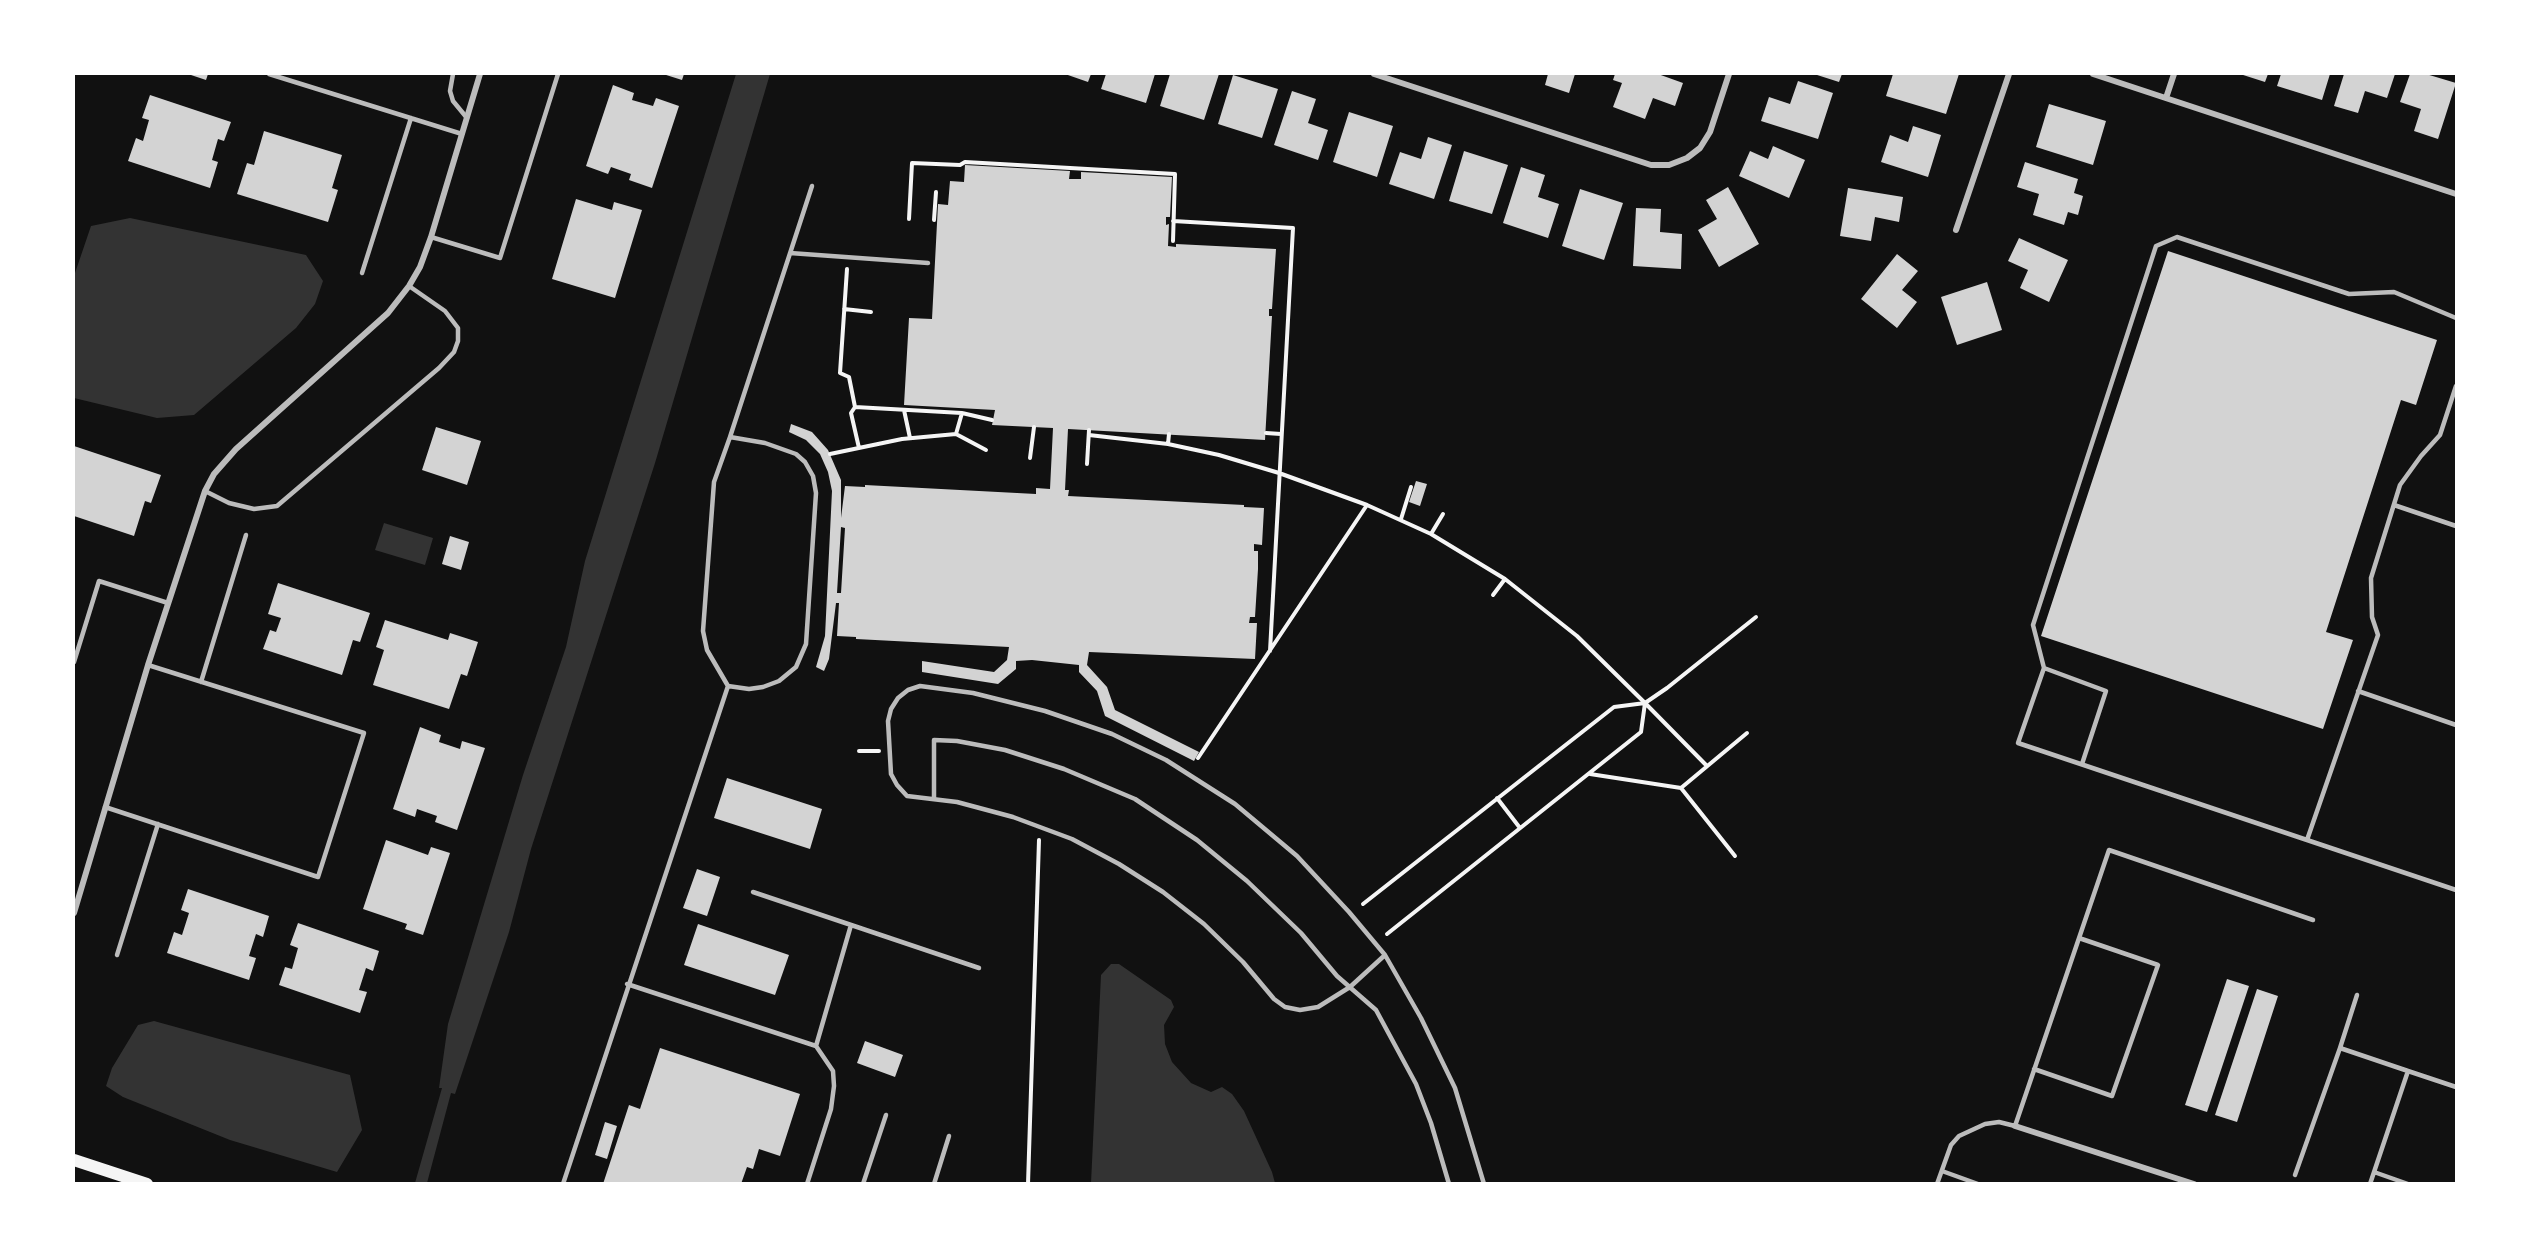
<!DOCTYPE html>
<style>
body{margin:0}
#map{position:relative;width:2530px;height:1257px;overflow:hidden;background:#111;font-family:"Varela Round",sans-serif}
canvas{display:block}
.frame{position:absolute;inset:0;border:75px solid #fff;pointer-events:none}
</style>
<div id="map">
<canvas width="2530" height="1257"></canvas>
<div class="frame"></div>
</div>
<script>
const ctx = document.querySelector('canvas').getContext('2d');
ctx.lineJoin = 'round';
function fillPath(path, color) { ctx.fillStyle = color; ctx.fill(path, 'evenodd'); }
const poly = rows => new Path2D(rows.map(r => 'M' + r).join(''));
function trace(path, color, width, dash) { ctx.strokeStyle = color; ctx.lineWidth = width; ctx.lineCap = dash ? 'butt' : 'round'; ctx.setLineDash(dash || []); ctx.stroke(path); }
fillPath(poly([
 [736,74,770,74,655,463,531,849,509,932,455,1094,451,1093,427,1183,415,1183,442,1088,439,1088,448,1024,523,775,566,647,585,561],
 [130,218,306,255,323,281,315,304,296,328,194,415,157,418,74,398,74,276,91,226],
 [384,523,433,538,425,565,375,550],
 [1111,964,1119,964,1171,1000,1174,1007,1164,1025,1165,1044,1172,1062,1191,1083,1211,1092,1222,1087,1232,1094,1244,1111,1272,1172,1275,1183,1091,1183,1101,975],
 [154,1021,350,1075,362,1130,337,1172,230,1140,123,1097,106,1086,112,1068,138,1025]
]), '#333');
fillPath(poly([
 [188,74,208,74,206,80],
 [663,74,684,74,682,80],
 [1065,74,1091,74,1088,82],
 [1106,74,1155,74,1146,103,1101,89],
 [1170,74,1219,74,1204,120,1160,106],
 [1548,74,1575,74,1569,93,1545,85],
 [1615,74,1658,74,1683,83,1675,106,1653,98,1645,119,1613,107,1622,83,1613,80],
 [1814,74,1842,74,1839,82],
 [1893,74,1959,74,1946,114,1886,96],
 [2240,74,2268,74,2265,82],
 [2281,74,2330,74,2322,100,2277,86],
 [2344,74,2395,74,2387,98,2365,91,2358,113,2334,106],
 [2410,74,2426,74,2456,83,2438,139,2414,131,2421,109,2400,102],
 [1233,75,1278,89,1262,138,1218,124],
 [1798,81,1833,93,1818,139,1761,121,1769,97,1790,104],
 [613,85,634,93,632,100,653,106,656,98,679,106,652,188,629,180,631,174,611,167,608,174,586,166],
 [1292,91,1316,99,1308,123,1328,130,1318,160,1274,145],
 [150,95,231,122,224,141,218,139,212,160,218,162,210,188,128,161,136,138,143,141,149,120,142,118],
 [2049,104,2106,121,2093,165,2036,147],
 [1349,112,1393,126,1377,177,1333,162],
 [1913,126,1941,135,1928,177,1881,162,1890,135,1908,142],
 [264,131,342,155,332,188,338,190,328,222,237,194,247,163,254,165],
 [1428,137,1452,145,1434,199,1389,184,1400,152,1421,159],
 [1773,146,1805,160,1789,198,1739,176,1750,151,1768,159],
 [1464,151,1508,165,1492,214,1449,201],
 [2025,162,2078,179,2074,193,2083,196,2078,215,2068,212,2064,225,2033,215,2039,194,2017,187],
 [965,165,1070,171,1069,179,1081,179,1081,172,1172,177,1170,217,1166,217,1166,225,1169,224,1168,246,1176,247,1176,244,1276,249,1272,309,1269,309,1269,316,1272,316,1265,440,1068,429,1065,490,1069,490,1068,496,1244,505,1244,507,1264,508,1262,545,1254,544,1254,551,1258,551,1258,569,1255,617,1250,617,1249,623,1257,623,1255,659,1089,652,1087,665,1107,687,1115,710,1199,752,1194,761,1105,716,1097,691,1079,672,1079,665,1032,660,1016,661,1016,669,998,684,922,672,922,661,994,672,1007,660,1009,647,856,639,856,637,837,636,839,603,836,603,829,659,824,671,816,667,825,636,832,491,828,472,820,454,806,440,789,432,791,424,812,432,828,450,841,480,841,518,845,486,865,487,865,485,1036,494,1036,488,1050,489,1053,428,992,425,995,410,904,405,909,318,932,319,938,204,948,205,950,181,964,182],
 [841,527,845,528,841,593,837,593],
 [1521,167,1545,175,1538,197,1559,204,1548,238,1503,223],
 [1728,187,1759,244,1719,267,1698,230,1717,219,1706,200],
 [1848,188,1903,197,1899,222,1875,217,1871,241,1840,236],
 [1580,189,1623,203,1604,260,1562,246],
 [576,199,612,210,614,202,642,210,615,298,552,279],
 [1636,208,1661,209,1660,232,1682,234,1681,269,1633,266],
 [2019,238,2068,260,2049,302,2020,288,2028,270,2008,261],
 [2168,251,2437,340,2416,405,2401,400,2326,632,2353,640,2323,729,2041,636],
 [1897,254,1918,271,1902,290,1917,302,1897,328,1861,299],
 [1987,282,2002,330,1957,345,1941,297],
 [436,427,481,441,467,485,422,470],
 [74,446,161,475,151,503,145,501,134,536,74,516],
 [1416,481,1427,484,1420,506,1409,502],
 [450,536,469,542,461,570,442,564],
 [278,583,370,613,360,642,353,640,342,675,263,649,270,630,276,632,281,618,268,614],
 [385,620,448,640,450,633,478,642,467,676,461,674,449,709,373,685,384,650,376,647],
 [420,727,441,735,439,742,460,749,462,741,485,748,457,830,435,822,437,816,417,809,415,817,393,809],
 [727,778,822,809,810,849,714,818],
 [386,840,428,855,431,847,450,853,423,935,405,929,407,924,363,909],
 [697,869,720,877,707,916,683,908],
 [188,889,269,916,263,937,256,934,249,956,256,958,249,980,167,953,174,932,182,935,189,913,181,910],
 [298,923,379,951,373,971,366,968,359,990,367,992,360,1013,279,985,285,967,292,969,298,948,290,945],
 [698,924,789,955,775,995,684,965],
 [2227,979,2249,986,2207,1112,2185,1105],
 [2257,989,2278,996,2237,1122,2215,1115],
 [865,1041,903,1055,895,1077,857,1063],
 [660,1048,800,1094,780,1156,759,1149,753,1169,747,1167,741,1184,603,1184,629,1105,640,1109],
 [605,1122,617,1126,607,1159,595,1155]
]), '#d3d3d3');
trace(poly([
 [909,219,912,163,960,165,965,162,1175,174,1173,241],
 [934,220,936,192],
 [1173,221,1293,228,1270,651],
 [847,269,840,373,849,377,855,407,851,413,859,448],
 [844,309,871,312],
 [855,407,962,413,992,420],
 [904,410,910,438],
 [1266,433,1281,434],
 [956,434,962,413],
 [1089,435,1168,444,1219,455,1279,473,1367,505],
 [1168,444,1169,434],
 [830,454,902,439,956,434,986,450],
 [1030,458,1034,427],
 [1087,464,1089,430],
 [1401,519,1411,487],
 [1431,534,1443,514],
 [1493,595,1505,579],
 [859,751,879,751],
 [1198,758,1367,505,1431,534,1505,579,1577,636,1645,703,1614,707,1363,904],
 [1707,766,1645,703,1667,688,1756,617],
 [1590,774,1681,788],
 [1497,798,1520,828],
 [1735,856,1681,788,1747,733],
 [1387,934,1641,732,1645,703],
 [1028,1184,1039,840]
]), '#f5f5f5', 4);
trace(poly([
 [269,74,462,134],
 [453,74,450,91,453,101,467,118],
 [431,237,500,258,558,74],
 [790,253,928,263],
 [362,273,411,118],
 [730,437,765,443,796,454,805,462,813,476,816,493,806,644,796,667,779,681,763,687,749,689,728,686,707,650,703,631,714,482,730,437],
 [730,437,812,186],
 [205,491,229,503,254,509,277,506,439,368,454,352,458,341,458,328,445,311,409,286],
 [2394,505,2456,526],
 [74,662,99,581,168,603],
 [2044,668,2033,625,2156,246,2177,237,2349,294,2394,292,2456,318],
 [201,682,246,535],
 [2358,691,2456,725],
 [2082,764,2106,691,2044,668,2018,743,2456,890],
 [934,799,934,740,957,741,1005,750,1064,769,1135,799,1197,840,1247,881,1301,933,1337,976,1376,1010,1416,1084,1431,1123,1449,1184],
 [105,807,318,877,364,733,148,665],
 [2307,840,2378,635,2372,617,2371,578,2400,485,2421,456,2440,435,2456,386],
 [753,892,979,968],
 [117,955,158,824],
 [1385,955,1350,987,1318,1007,1300,1010,1285,1007,1274,999,1243,962,1204,924,1163,892,1119,864,1072,839,1013,817,957,802,907,796,897,785,891,774,888,721,891,709,898,698,908,690,920,686,973,693,1045,711,1112,734,1166,760,1235,804,1297,856,1349,912,1385,955,1421,1018,1455,1088,1484,1184],
 [627,984,816,1046,851,925],
 [2340,1048,2357,995],
 [2034,1069,2112,1096,2158,965,2079,938],
 [2408,1071,2456,1087],
 [1942,1171,1978,1184],
 [2374,1172,2408,1184],
 [2295,1175,2340,1048,2408,1071,2370,1184],
 [563,1184,728,686],
 [807,1184,831,1109,834,1086,833,1071,816,1046],
 [863,1184,886,1115],
 [934,1184,949,1136],
 [1937,1184,1951,1145,1959,1136,1985,1124,1999,1122,2015,1126,2109,850,2313,920]
]), '#bcbcbc', 4.5);
trace(poly([
 [1374,74,1651,165,1669,165,1687,158,1700,148,1710,132,1729,74],
 [2093,74,2456,194],
 [2166,98,2174,74],
 [1956,230,2009,74],
 [74,913,148,665,205,491,214,474,236,449,388,313,409,286,420,267,431,237,480,74],
 [2015,1126,2194,1184]
]), '#bcbcbc', 6);
trace(poly([
 [74,1160,147,1184]
]), '#f5f5f5', 12);
</script>
